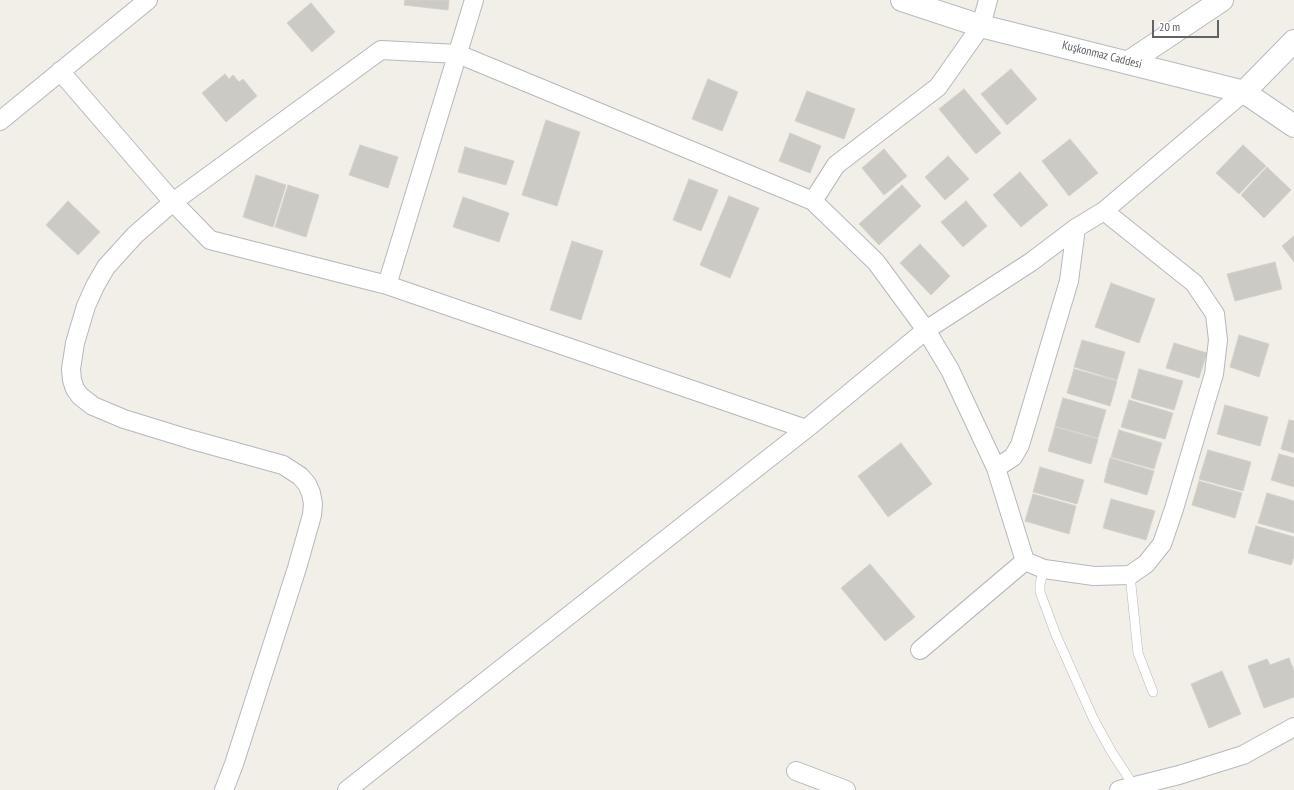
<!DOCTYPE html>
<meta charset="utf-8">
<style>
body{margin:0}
#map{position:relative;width:1294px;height:790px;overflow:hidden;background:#f1efe8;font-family:"PT Sans Narrow",sans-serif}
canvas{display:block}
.scale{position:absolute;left:1152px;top:20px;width:67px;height:18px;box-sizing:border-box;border:2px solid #5f6368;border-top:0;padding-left:5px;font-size:12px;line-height:14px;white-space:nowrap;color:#5f6368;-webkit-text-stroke:3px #fff;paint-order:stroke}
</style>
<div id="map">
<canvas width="1294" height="790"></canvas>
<div class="scale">20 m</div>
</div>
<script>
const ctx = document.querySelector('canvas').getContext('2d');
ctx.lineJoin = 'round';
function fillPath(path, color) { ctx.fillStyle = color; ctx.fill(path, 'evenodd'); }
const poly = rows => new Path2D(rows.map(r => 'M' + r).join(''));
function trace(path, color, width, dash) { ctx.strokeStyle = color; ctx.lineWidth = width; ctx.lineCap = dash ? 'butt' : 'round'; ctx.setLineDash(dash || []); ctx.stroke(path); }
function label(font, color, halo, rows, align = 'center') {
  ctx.font = font + ' "PT Sans Narrow",sans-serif'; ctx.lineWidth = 3; ctx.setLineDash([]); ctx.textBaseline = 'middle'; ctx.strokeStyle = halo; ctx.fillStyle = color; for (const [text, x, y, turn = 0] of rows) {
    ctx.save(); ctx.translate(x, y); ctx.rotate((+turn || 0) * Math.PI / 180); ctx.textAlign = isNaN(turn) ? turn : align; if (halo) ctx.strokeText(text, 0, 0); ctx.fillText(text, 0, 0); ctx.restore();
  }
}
const building = poly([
 [405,0,449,0,448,10,404,5,405,0],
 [311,3,335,32,312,52,287,23,311,3],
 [1011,69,1037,99,1007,125,981,94,1011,69],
 [225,74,229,79,233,75,239,82,243,79,257,96,226,122,202,93,225,74],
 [708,79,738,92,722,131,692,119,708,79],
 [964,89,1001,133,976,154,939,109,964,89],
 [807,91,855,109,844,139,795,121,807,91],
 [546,120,580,132,557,206,522,195,546,120],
 [790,133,821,146,810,173,779,161,790,133],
 [1070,139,1098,173,1069,196,1042,161,1070,139],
 [360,145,398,157,388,188,349,175,360,145],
 [1243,145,1266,166,1239,194,1216,173,1243,145],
 [465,147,514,161,506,185,458,172,465,147],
 [884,149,907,176,884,195,862,168,884,149],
 [948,156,969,179,945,200,925,177,948,156],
 [1267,167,1291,190,1264,218,1241,195,1267,167],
 [1020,172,1048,205,1021,227,993,195,1020,172],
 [256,175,286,185,273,227,243,217,256,175],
 [689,179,718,190,701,231,673,220,689,179],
 [288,185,319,195,306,237,275,227,288,185],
 [902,185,921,206,879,245,859,224,902,185],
 [729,196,759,208,730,278,700,265,729,196],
 [463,197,509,213,499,242,453,227,463,197],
 [68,201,100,232,78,255,46,225,68,201],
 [966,201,987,226,963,247,941,222,966,201],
 [1294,236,1294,262,1282,246,1294,236],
 [572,241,603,251,581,320,550,310,572,241],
 [920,244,950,276,931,295,900,263,920,244],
 [1275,262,1282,289,1235,301,1227,274,1275,262],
 [1111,283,1155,299,1139,343,1095,327,1111,283],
 [1239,335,1269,344,1259,377,1230,367,1239,335],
 [1082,340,1125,352,1117,380,1074,367,1082,340],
 [1174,343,1207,353,1199,378,1166,368,1174,343],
 [1074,369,1117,381,1110,406,1067,393,1074,369],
 [1139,369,1183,381,1174,410,1131,398,1139,369],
 [1063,398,1106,410,1098,438,1055,426,1063,398],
 [1129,400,1173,413,1165,439,1121,427,1129,400],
 [1225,405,1268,417,1260,446,1217,434,1225,405],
 [1289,420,1294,421,1294,453,1281,449,1289,420],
 [1055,427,1098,439,1091,464,1048,451,1055,427],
 [1119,430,1162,443,1154,469,1111,457,1119,430],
 [901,443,932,484,888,517,858,476,901,443],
 [1208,450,1251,462,1243,491,1199,479,1208,450],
 [1279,454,1294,458,1294,487,1271,480,1279,454],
 [1110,458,1154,471,1147,495,1104,482,1110,458],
 [1040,467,1084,480,1077,504,1033,492,1040,467],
 [1199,481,1242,493,1235,518,1192,505,1199,481],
 [1267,493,1294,501,1294,533,1258,523,1267,493],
 [1033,494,1076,506,1069,534,1025,521,1033,494],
 [1111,499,1155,511,1146,540,1103,528,1111,499],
 [1256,526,1294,537,1294,556,1291,565,1248,553,1256,526],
 [870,564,915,617,885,641,841,588,870,564],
 [1289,658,1294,671,1294,697,1264,708,1248,666,1267,659,1270,665,1289,658],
 [1222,671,1241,714,1209,728,1191,684,1222,671]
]);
fillPath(building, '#cccac5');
trace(building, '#d6d1c6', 1);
const lane = poly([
 [1044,569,1040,584,1040,592,1056,635,1093,718,1111,751,1134,786],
 [1130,575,1138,653,1153,692]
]);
const street = poly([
 [60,71,173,202,210,240,387,285,806,429],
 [0,121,148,0],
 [813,201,836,165,938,87,981,26,988,0],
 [387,285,474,0],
 [996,468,1013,457,1020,445,1069,281,1076,228,1104,211,1244,92],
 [920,650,1025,561],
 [796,771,846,790],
 [224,790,234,764,297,568,312,515,313,504,311,493,307,484,300,476,283,465,189,439,124,419,93,406,80,396,75,389,72,380,71,369,75,343,86,306,95,286,106,267,135,235,173,202,381,50,458,54,813,201,876,262,926,330,950,370,996,468,1025,561,1044,569,1094,576,1130,575,1146,564,1162,544,1174,509,1214,374,1218,340,1215,314,1194,283,1104,211],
 [347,790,806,429,926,330,1031,262,1076,228],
 [1119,790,1179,775,1243,755,1294,727]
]);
const secondary = poly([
 [902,0,981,26,1244,92,1294,126],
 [1129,62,1222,0],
 [1244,92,1294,41]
]);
trace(lane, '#b5b8bc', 10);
trace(street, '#b5b8bc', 20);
trace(secondary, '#b6babf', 24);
trace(lane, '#fff', 9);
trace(street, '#fff', 18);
trace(secondary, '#fff', 22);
label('12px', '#5f6368', '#fff', [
 ["Kuşkonmaz Caddesi",1102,55,14]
]);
</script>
